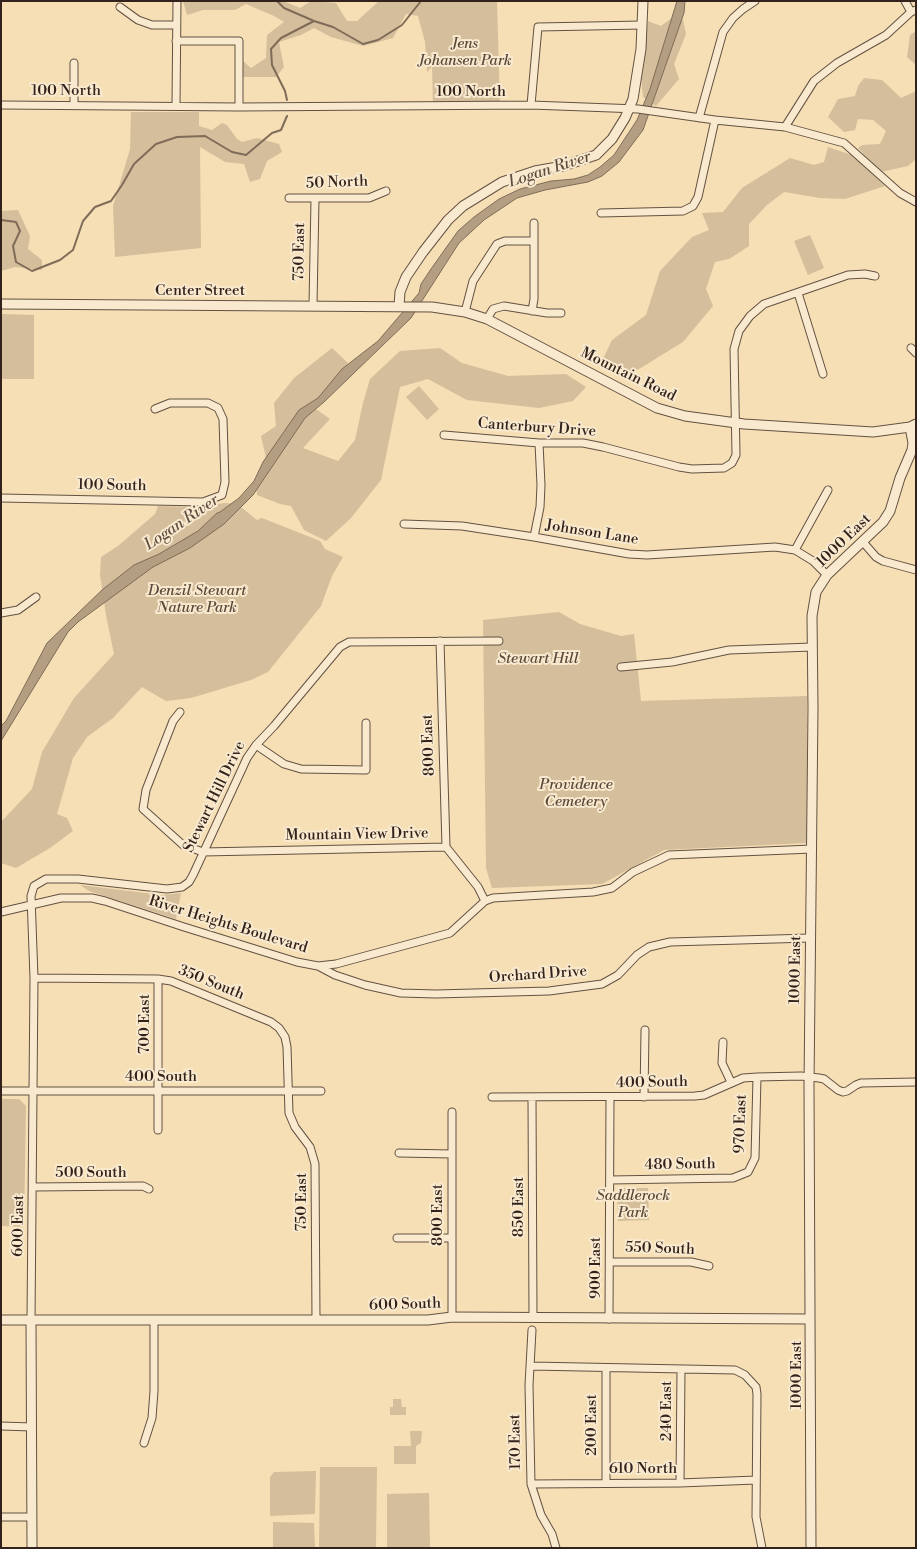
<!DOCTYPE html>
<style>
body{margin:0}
#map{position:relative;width:917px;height:1549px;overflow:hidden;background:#f6deb5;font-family:"Libre Bodoni",serif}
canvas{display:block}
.frame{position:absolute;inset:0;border:2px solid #32221b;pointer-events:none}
</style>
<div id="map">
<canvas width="917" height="1549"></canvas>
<div class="frame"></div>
</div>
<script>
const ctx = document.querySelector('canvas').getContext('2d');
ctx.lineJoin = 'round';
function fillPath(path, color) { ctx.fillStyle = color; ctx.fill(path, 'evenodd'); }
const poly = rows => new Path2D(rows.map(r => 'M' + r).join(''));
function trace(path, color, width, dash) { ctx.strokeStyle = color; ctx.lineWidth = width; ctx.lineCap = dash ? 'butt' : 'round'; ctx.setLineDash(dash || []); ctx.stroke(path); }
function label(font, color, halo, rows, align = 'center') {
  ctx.font = font + ' "Libre Bodoni",serif'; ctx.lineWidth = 4; ctx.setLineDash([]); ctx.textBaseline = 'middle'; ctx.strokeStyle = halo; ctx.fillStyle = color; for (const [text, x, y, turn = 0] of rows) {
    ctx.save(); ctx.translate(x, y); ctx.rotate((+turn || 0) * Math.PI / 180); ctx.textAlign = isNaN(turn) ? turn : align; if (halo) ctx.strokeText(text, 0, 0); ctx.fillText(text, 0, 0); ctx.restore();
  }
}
fillPath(poly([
 [183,1,283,1,300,8,311,1,336,3,347,21,357,21,379,1,497,1,500,105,433,104,432,67,427,72,425,42,418,16,406,14,393,38,363,46,331,37,314,28,301,35,279,42,284,67,276,77,242,77,243,61,251,68,266,58,267,35,284,22,274,16,246,4,235,10,203,10,187,15],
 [673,17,683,20,686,34,674,64,679,79,656,106,643,97,641,77,648,21,661,26],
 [916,31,916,65,907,57,910,35],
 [864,78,882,80,901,98,916,91,916,159,908,166,881,172,858,148,862,145,880,144,886,131,873,120,858,119,855,130,844,132,828,117,838,99,855,96,858,86],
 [131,112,199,112,199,126,212,130,222,123,227,125,237,139,242,142,257,138,279,144,282,152,267,161,260,179,250,182,244,164,225,162,200,147,201,248,115,257,113,206,130,149],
 [828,147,855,156,885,186,845,199,820,198,784,192,767,205,749,224,749,246,729,259,715,262,706,289,713,306,683,342,639,369,620,374,602,361,612,340,646,315,660,271,692,237,709,230,702,213,723,212,742,188,790,158,814,165,824,162],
 [18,210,30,236,28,249,42,260,42,270,15,267,1,271,1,211],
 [810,235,824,268,808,275,794,241],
 [1,314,34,315,34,379,1,379],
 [332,348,348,363,313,407,330,419,303,448,338,461,355,440,363,403,370,379,400,351,440,348,462,363,508,376,566,374,586,387,573,401,539,408,467,400,428,379,400,387,381,480,351,518,326,541,304,530,291,506,280,504,257,495,256,483,268,467,261,436,276,426,274,403,294,378],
 [419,386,439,409,427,420,406,397],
 [225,503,237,504,257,520,262,518,320,541,325,549,343,557,332,576,321,606,268,672,251,680,191,698,166,701,142,687,113,718,87,737,73,758,57,814,67,818,73,831,50,848,16,868,1,863,1,822,32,789,42,752,74,698,114,654,106,615,100,575,101,557,118,546,155,514,158,506,197,507],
 [559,612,580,624,621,636,634,634,641,701,807,696,807,843,664,850,602,884,492,888,486,868,483,620],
 [80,885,162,895,181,893,176,919,89,891],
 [1,1099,19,1099,26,1106,24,1227,1,1226],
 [621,1188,648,1188,649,1220,618,1221,617,1191],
 [393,1399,401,1399,402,1407,406,1407,406,1415,390,1415,390,1407,393,1407],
 [410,1431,422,1431,421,1443,416,1446,416,1464,394,1464,394,1446,411,1446],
 [320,1467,377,1467,376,1548,319,1548],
 [316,1471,315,1514,270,1516,270,1477,274,1472],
 [429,1493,430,1548,387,1548,387,1494],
 [273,1522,314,1523,315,1548,273,1548]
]), '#d5be9b');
const water = poly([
 [677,1,685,1,684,13,643,130,619,162,602,176,588,182,545,190,517,198,484,220,459,243,411,318,324,402,305,418,253,495,224,524,190,548,153,567,78,622,68,632,1,741,1,726,6,721,47,643,102,590,134,565,159,554,198,531,217,513,220,512,239,498,254,481,263,462,299,410,318,398,342,369,378,341,419,293,421,284,431,269,458,231,474,217,499,199,520,189,551,181,574,179,588,175,600,167,614,155,637,120,650,89,677,1]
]);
fillPath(water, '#b39e81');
trace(water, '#7f6c58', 1);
trace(poly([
 [277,1,284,8,314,21,333,27,363,44,378,40,402,25,421,1],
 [287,100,285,91,272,65,271,49,281,38,314,21],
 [1,220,16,222,20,231,13,246,16,262,32,271,60,260,73,250,83,221,95,207,111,201,122,185,134,164,156,144,177,137,205,136,232,152,246,155,272,133,281,130,287,116]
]), '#7f6c58', 2);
const minor = poly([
 [905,1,911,12],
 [120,7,138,20,152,25,176,25],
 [176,41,239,41,239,107],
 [74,63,74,105],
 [1,105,239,107,531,105,638,109,715,120,785,127,844,143,900,193,916,202],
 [531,105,538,27,642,25],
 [176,106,177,1],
 [699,118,723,32,733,18,743,9,755,1],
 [785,127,814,81,837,63,886,35,911,12,916,10],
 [289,198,369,198,386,191],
 [601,213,683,211,693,206,698,197,715,120],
 [798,293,823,374],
 [313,305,315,199],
 [532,311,534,299,534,223],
 [465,312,473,281,497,244,505,241,534,241],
 [487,319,493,309,504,306,547,313,561,313],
 [911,348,916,353],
 [444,435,539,443,583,443,603,447,679,467,692,469,724,468,732,463,736,455,734,349,739,331,750,316,764,304,848,275,865,274,875,276],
 [1,498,203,502,222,495,225,482,223,419,218,408,208,403,170,403,155,409],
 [404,524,462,526,534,537,629,554,647,555,775,547,795,550,813,561,827,575],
 [534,537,540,507,541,485,539,443],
 [863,542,876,557,883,561,916,570],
 [795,550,828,490],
 [1,613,18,610,36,597],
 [440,641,446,847],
 [621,667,672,662,729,650,812,647],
 [180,712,173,721,146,790,143,809,183,845,203,852,446,847,478,887,485,901],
 [256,745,284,764,301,769,366,770,366,723],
 [1,912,61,898,92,898,105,901,184,927,297,962,318,966,336,964,450,933,485,901,493,898,593,892,612,888,633,872,669,855,812,849],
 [318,966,335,975,365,985,401,993,436,994,549,991,602,984,618,975,637,955,649,947,670,942,810,938],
 [34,978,158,979,171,981,271,1022,279,1028,285,1037,287,1047,289,1113,295,1127,310,1147,315,1164,316,1320],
 [158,979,158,1130],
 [723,1042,722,1063,731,1082],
 [1,1091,321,1091],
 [492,1097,695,1096,704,1095,743,1078,757,1077,801,1076,819,1078,824,1079,838,1090,843,1092,847,1091,856,1085,861,1083,916,1082],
 [532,1097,533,1317],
 [644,1097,645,1030],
 [452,1112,452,1317],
 [399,1153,452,1154],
 [610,1180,733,1178,748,1172,755,1158,757,1077],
 [33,1187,143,1186,149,1189],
 [397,1238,452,1238],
 [610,1262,691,1262,709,1266],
 [609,1319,610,1097],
 [31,1320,34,978,31,896,34,886,46,879,78,879,167,889,182,887,189,882,193,875,247,758,256,745,274,726,340,647,349,642,499,641],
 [532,1330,529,1385,531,1484,541,1515,552,1534,556,1548],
 [531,1366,735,1370,745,1375,756,1387,757,1394,756,1517,762,1548],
 [1,1426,32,1427],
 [144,1443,152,1418,154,1391,154,1320],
 [606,1483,606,1368],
 [680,1483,681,1370],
 [531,1484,680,1483,756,1480],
 [1,1517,32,1517]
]);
const tertiary = poly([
 [1,304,432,307,465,312,487,319,657,408,685,416,744,424,873,432,910,427,916,424],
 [399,306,400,292,406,277,423,252,448,220,463,206,502,182,535,171,563,166,596,155,612,139,625,118,633,99,641,49,643,1],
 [1,1320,428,1320,452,1317,810,1319],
 [31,1320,32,1548],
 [811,1548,809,1085,813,708,812,616,816,592,827,575,883,522,890,511,900,478,912,450,913,443,910,427]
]);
trace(minor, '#635142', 9);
trace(tertiary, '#635142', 11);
trace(minor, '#f9eacf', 7);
trace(tertiary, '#f9eacf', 9);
label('italic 15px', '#5b493b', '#f9eacf', [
 ["Jens",465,44],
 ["Johansen Park",465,61],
 ["Denzil Stewart",197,591],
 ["Nature Park",197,608],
 ["Stewart Hill",538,659],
 ["Providence",576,785],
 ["Cemetery",576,802],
 ["Saddlerock",633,1196],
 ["Park",633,1213]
]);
label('15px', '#32221b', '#f9eacf', [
 ["100 North",66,91],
 ["100 North",471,92],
 ["50 North",337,183,-2],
 ["750 East",300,252,-89],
 ["Center Street",200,291],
 ["Mountain Road",628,375,26],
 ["Canterbury Drive",537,428,4],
 ["100 South",112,486,1],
 ["Johnson Lane",592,533,9],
 ["1000 East",844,541,-44],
 ["800 East",429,745,-92],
 ["Stewart Hill Drive",215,797,-64],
 ["Mountain View Drive",357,835,-1],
 ["River Heights Boulevard",228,925,17],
 ["1000 East",796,970,-89],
 ["Orchard Drive",538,975,-4],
 ["350 South",211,983,22],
 ["700 East",145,1024,-90],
 ["400 South",161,1077],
 ["400 South",652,1083,-1],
 ["970 East",741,1124,-88],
 ["480 South",680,1165,-1],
 ["500 South",91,1173],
 ["750 East",302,1202,-90],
 ["850 East",519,1207,-90],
 ["800 East",438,1215,-90],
 ["600 East",19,1226,-89],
 ["550 South",660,1249,2],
 ["900 East",596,1268,-90],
 ["600 South",405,1305,-2],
 ["1000 East",797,1375,-90],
 ["240 East",667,1411,-90],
 ["200 East",592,1425,-90],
 ["170 East",516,1442,-91],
 ["610 North",643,1469]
]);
label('italic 16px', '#5f4d3f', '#f9eacf', [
 ["Logan River",550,170,-18],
 ["Logan River",182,523,-34]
]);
</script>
